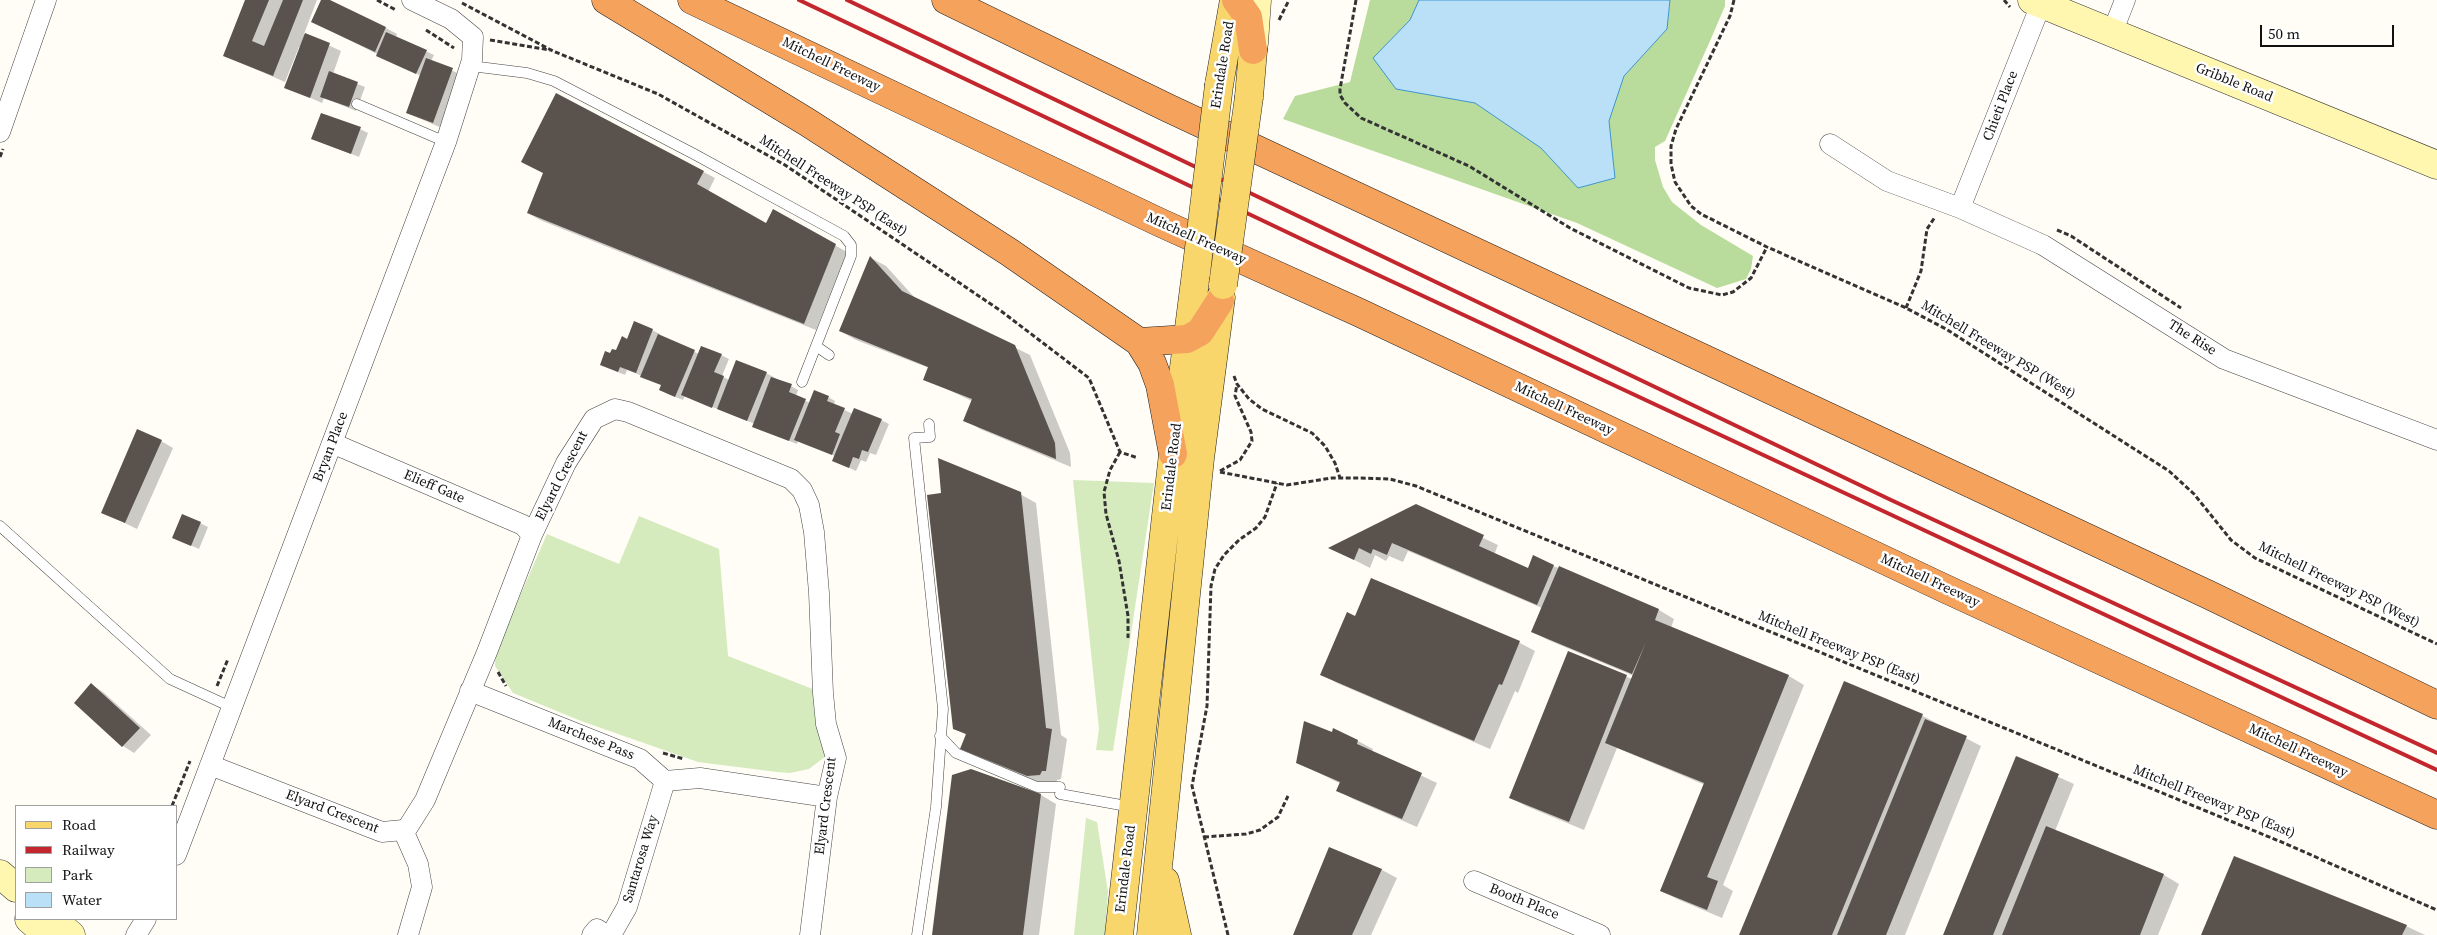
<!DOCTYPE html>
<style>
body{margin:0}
#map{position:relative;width:2437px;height:935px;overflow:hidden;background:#fffdf5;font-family:"Source Serif 4",serif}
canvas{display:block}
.legend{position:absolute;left:15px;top:805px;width:162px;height:115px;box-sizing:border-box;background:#fff;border:1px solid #a0a0a0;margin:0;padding:6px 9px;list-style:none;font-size:15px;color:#111}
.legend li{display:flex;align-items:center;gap:10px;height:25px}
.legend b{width:25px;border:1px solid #a0a0a0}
.scale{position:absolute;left:2260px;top:25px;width:134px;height:22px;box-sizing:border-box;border:2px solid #111;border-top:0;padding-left:6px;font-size:15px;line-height:18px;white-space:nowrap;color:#111;-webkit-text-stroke:4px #fff;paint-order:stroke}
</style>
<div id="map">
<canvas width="2437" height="935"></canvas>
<ul class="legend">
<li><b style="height:6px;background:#f9d66b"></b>Road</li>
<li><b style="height:6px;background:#c4262e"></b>Railway</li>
<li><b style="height:14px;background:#d5ebbd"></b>Park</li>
<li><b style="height:14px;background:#b9e0f7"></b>Water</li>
</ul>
<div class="scale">50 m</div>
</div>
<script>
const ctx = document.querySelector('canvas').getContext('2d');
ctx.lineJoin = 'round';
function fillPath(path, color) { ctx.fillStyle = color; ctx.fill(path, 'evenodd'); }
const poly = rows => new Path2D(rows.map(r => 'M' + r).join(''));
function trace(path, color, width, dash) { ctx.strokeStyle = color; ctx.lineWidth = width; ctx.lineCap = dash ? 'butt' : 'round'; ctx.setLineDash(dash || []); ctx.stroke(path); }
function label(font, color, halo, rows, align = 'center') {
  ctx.font = font + ' "Source Serif 4",serif'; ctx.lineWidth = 5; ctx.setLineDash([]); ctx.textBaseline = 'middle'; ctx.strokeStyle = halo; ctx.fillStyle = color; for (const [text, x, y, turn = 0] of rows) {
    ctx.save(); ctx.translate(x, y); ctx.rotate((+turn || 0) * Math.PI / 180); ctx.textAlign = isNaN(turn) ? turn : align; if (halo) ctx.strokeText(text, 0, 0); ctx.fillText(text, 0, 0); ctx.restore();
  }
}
fillPath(poly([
 [1073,480,1154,483,1113,751,1096,750,1099,729],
 [639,516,719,549,728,656,823,693,826,756,809,769,790,773,777,772,698,762,581,721,513,693,495,666,496,651,547,534,619,564],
 [1086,818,1097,822,1108,892,1105,935,1074,935]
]), '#d5ebbd');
fillPath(poly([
 [1370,0,1725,0,1725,6,1710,41,1665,141,1655,147,1655,160,1663,187,1672,202,1701,225,1753,256,1751,269,1746,279,1717,288,1577,223,1283,119,1295,96,1350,82]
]), '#b9dc9c');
const water = poly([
 [1419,0,1670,0,1667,29,1624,76,1609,121,1615,178,1578,188,1541,148,1475,103,1396,89,1373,58,1410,20,1419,0]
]);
fillPath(water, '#b9e0f7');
trace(water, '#3f96cf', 1);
fillPath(poly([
 [247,0,317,0,304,34,341,51,333,74,365,87,356,111,324,98,322,103,286,87,301,47,299,47,285,82,225,56],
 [322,0,327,0,386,28,397,34,396,37,434,55,431,61,464,76,444,129,407,113,421,76,313,22],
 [556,94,715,178,708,192,767,224,774,211,847,252,816,330,540,220,528,213,545,173],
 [360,129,368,133,359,157,313,139],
 [871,258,886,266,915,298,1030,355,1070,453,1071,467,980,429,965,420,972,401,925,379,929,368,856,340,840,331],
 [652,330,660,334,659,336,699,354,721,355,729,359,722,376,729,380,766,373,798,390,796,396,810,403,828,397,835,401,834,405,853,414,881,420,889,424,876,455,870,453,866,462,861,460,856,471,834,461,835,456,798,441,797,444,761,430,755,424,685,396,683,400,668,394,662,385,642,376,627,370,625,375,601,365,628,340],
 [161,441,173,448,137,529,102,512],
 [1020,494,1036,503,1061,735,1067,739,1061,779,1057,780,1056,783,1044,785,977,757,961,748,967,735,954,728],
 [1416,506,1498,545,1494,555,1528,569,1553,566,1559,568,1659,610,1674,619,1671,628,1789,676,1804,685,1723,885,1733,891,1722,918,1677,899,1661,891,1705,785,1617,748,1584,830,1526,806,1511,798,1568,653,1632,679,1634,676,1548,640,1533,632,1542,608,1408,551,1403,562,1389,556,1386,561,1375,555,1370,568,1331,548],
 [200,523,208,527,199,549,174,538],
 [1372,579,1520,643,1535,651,1518,693,1515,691,1490,749,1337,683,1321,674,1356,618],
 [1845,683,1923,716,1981,746,1905,935,1740,935],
 [92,685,103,692,151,735,134,753,123,746,76,703],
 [1358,741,1373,749,1372,752,1437,783,1417,827,1353,799,1338,790,1341,784,1297,762],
 [2017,758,2074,784,2055,831,2164,875,2179,884,2158,935,1944,935],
 [1041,795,1056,804,1039,935,934,935],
 [1330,848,1382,870,1397,878,1371,935,1294,935],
 [2406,926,2425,935,2203,935]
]), '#0003');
fillPath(poly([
 [245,0,269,0,252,41,264,46,283,0,303,0,273,76,223,56],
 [321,0,330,0,386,27,375,52,311,22],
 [386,32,427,50,416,74,376,56],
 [305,33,330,43,310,98,284,88],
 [426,58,453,68,433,123,406,113],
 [329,71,358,82,349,107,320,97],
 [556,93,704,171,697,184,766,223,773,209,836,244,804,324,527,213,543,173,521,162],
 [321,113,361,127,351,154,311,139],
 [870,256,902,291,1015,345,1055,443,1056,459,963,421,972,399,923,380,928,367,839,331],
 [634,321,653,329,636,373,620,367,618,372,600,365,605,351,610,353,612,349,616,350,622,336,627,339],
 [658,334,695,350,675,397,659,390,661,385,640,377],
 [701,346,722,354,714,372,724,376,712,408,681,395],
 [736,360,767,372,747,421,717,409],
 [771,377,792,384,789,392,806,399,789,441,752,427],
 [814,390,829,396,827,401,845,408,835,432,840,434,832,455,794,440],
 [854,408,882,419,868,452,862,450,859,459,853,457,849,468,832,461],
 [137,429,162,440,125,523,101,513],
 [938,458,1021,492,1046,728,1052,729,1046,771,1042,771,1040,775,1027,776,960,749,966,734,953,729,927,495,941,493],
 [1416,504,1484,535,1479,546,1528,568,1533,555,1554,565,1537,605,1392,543,1387,555,1373,549,1371,554,1359,548,1354,560,1328,548],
 [182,514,201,522,191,546,172,538],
 [1559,566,1659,609,1655,620,1789,675,1707,877,1718,881,1707,910,1660,891,1704,783,1605,743,1646,642,1632,674,1531,632],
 [1371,578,1520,641,1502,685,1499,684,1474,741,1320,675,1347,612,1355,616],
 [1568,651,1627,675,1569,822,1509,798],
 [1844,681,1923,714,1832,935,1739,935],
 [91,683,140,728,122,747,74,703],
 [1925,719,1967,736,1886,935,1837,935],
 [1304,721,1332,732,1333,728,1358,740,1357,744,1422,773,1402,819,1336,791,1340,782,1296,763],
 [2016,756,2059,774,1993,935,1943,935],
 [971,769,1041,794,1023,935,932,935,952,775],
 [2046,826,2164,874,2140,935,2002,935],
 [1329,847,1382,869,1352,935,1293,935],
 [2234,856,2407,925,2402,935,2201,935]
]), '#5a524d');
const lane = poly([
 [471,66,527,73,554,81,694,154,844,236,851,245,851,256,802,382],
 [357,104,446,142],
 [816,346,829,355],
 [0,526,170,679,231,707],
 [940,736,956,753,1037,787,1060,787],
 [1060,794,1132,807],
 [917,935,936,807,943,709,914,438,930,437,929,424]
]);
const street = poly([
 [2112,33,2125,0],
 [0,132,46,0],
 [1830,144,1887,181,1960,208,2043,245,2224,359,2437,440],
 [1960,208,2041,4],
 [332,443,523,525,532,535],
 [470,691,640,759,665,781,700,778,827,797],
 [210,765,382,832,403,830,408,827,425,800,487,652,532,535,566,463,594,419,615,409,628,412,791,479,802,490,809,505,814,532,819,593,823,693,826,724,836,758,827,797,810,935],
 [403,830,418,864,422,887,408,935],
 [176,855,446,142,472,60,473,37,451,19,412,0],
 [1474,881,1600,935],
 [136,935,146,919],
 [592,935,597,929,606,935],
 [611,935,627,907,665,781]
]);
const secondary = poly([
 [2032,0,2437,165],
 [1254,43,1257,0],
 [0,874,16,888],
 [29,919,47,935],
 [52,919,71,935]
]);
const primary = poly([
 [1219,85,1234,0],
 [1249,97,1253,50],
 [1165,881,1177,935],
 [1119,935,1173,454,1196,273],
 [1151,935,1200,458,1221,297]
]);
const highway = poly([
 [606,0,807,122,1009,252,1139,342,1152,363,1160,385,1173,454],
 [692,0,1161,223,1358,312,1948,590,2437,815],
 [946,0,1168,108,2207,594,2437,705],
 [1236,0,1248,17,1253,50],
 [1139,342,1187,339,1200,332,1220,301]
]);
trace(lane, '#444', 11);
trace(street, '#444', 21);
trace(secondary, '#333', 29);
trace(primary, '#222', 29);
trace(highway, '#222', 29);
trace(poly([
 [377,0,396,10],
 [1356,0,1340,89,1340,95,1345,103,1361,118,1469,166,1570,228,1689,288,1722,295,1733,292,1751,278,1767,247],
 [1734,0,1730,16,1676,129,1671,146,1671,164,1675,182,1691,206,1701,214,1767,247,1906,308,1946,329,2169,471,2194,494,2231,540,2255,558,2437,644],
 [2004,0,2010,7],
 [462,3,553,51,658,94,785,165,1001,311,1089,378,1120,452,1138,458],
 [1279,20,1289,0],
 [426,30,454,48],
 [490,40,550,50],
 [0,157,3,149],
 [2057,230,2071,236,2181,308],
 [1906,308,1921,271,1927,229,1935,217],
 [1234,376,1237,384,1249,399,1262,409,1312,433,1325,446,1335,463,1340,478],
 [1120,452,1110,470,1104,492,1106,514,1119,561,1128,616,1128,638],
 [1220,471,1240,460,1252,441,1251,432,1235,396,1237,384],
 [1220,472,1287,485,1332,478,1361,478,1390,479,1416,486,2279,841,2437,910],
 [498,672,506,686],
 [217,686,228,659],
 [663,753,684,759],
 [172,806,190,761],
 [1204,837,1246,834,1260,830,1278,817,1288,796],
 [1228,935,1192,786,1207,706,1211,586,1215,569,1224,555,1239,540,1256,528,1265,517,1277,483]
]), '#333', 3, [5, 2.5]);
trace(lane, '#fff', 10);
trace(street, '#fff', 20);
trace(secondary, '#fff6b0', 28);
trace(primary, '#f9d66b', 28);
trace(highway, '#f5a25d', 28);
trace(poly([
 [799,0,1314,245,2437,770],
 [847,0,1891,500,2437,753]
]), '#c4262e', 4);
const primaryBridge = poly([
 [1196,273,1219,85],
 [1223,285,1249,97]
]);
trace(primaryBridge, '#222', 29, []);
trace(primaryBridge, '#f9d66b', 28);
label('14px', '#111', '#fff', [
 ["Mitchell Freeway",831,65,26],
 ["Erindale Road",1223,65,-81],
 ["Gribble Road",2234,83,22],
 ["Chieti Place",2001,106,-69],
 ["Mitchell Freeway PSP (East)",833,186,33],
 ["Mitchell Freeway",1196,239,24],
 ["The Rise",2192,338,32],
 ["Mitchell Freeway PSP (West)",1998,350,31],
 ["Mitchell Freeway",1564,409,25],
 ["Bryan Place",331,447,-69],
 ["Erindale Road",1172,467,-83],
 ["Elyard Crescent",562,476,-63],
 ["Elieff Gate",434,487,23],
 ["Mitchell Freeway",1930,581,25],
 ["Mitchell Freeway PSP (West)",2339,585,26],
 ["Mitchell Freeway PSP (East)",1839,648,22],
 ["Marchese Pass",591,739,22],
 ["Mitchell Freeway",2298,751,25],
 ["Mitchell Freeway PSP (East)",2214,802,22],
 ["Elyard Crescent",826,806,-83],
 ["Elyard Crescent",332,812,21],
 ["Santarosa Way",641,859,-73],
 ["Erindale Road",1126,869,-83],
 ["Booth Place",1524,902,22]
]);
</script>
